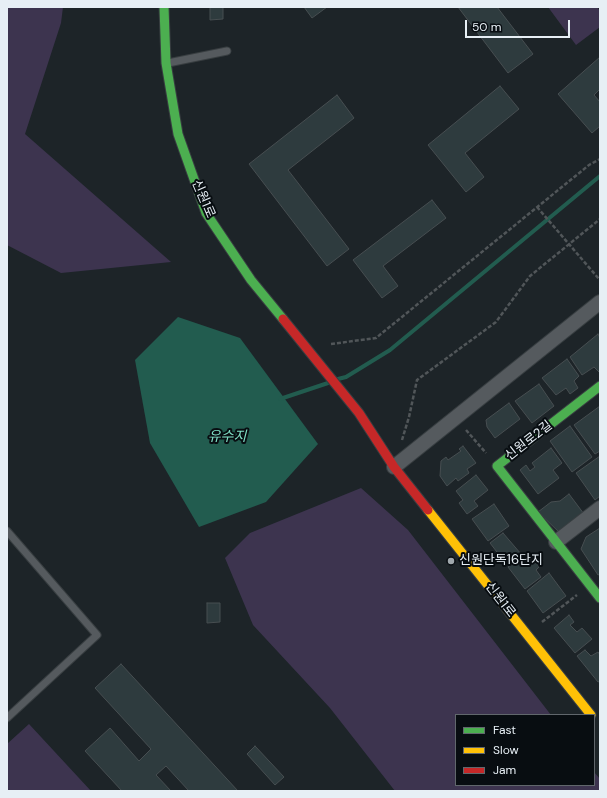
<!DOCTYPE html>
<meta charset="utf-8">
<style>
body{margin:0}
#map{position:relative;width:607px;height:798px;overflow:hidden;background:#1d2428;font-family:"DM Sans",sans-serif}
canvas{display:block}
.frame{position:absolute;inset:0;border:8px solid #e7eff5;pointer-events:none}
.legend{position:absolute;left:455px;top:714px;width:140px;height:72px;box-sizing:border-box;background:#080d11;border:1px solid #61676c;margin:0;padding:5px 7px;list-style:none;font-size:12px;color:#e7eff5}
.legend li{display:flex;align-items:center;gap:8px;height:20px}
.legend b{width:20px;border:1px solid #61676c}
.scale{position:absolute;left:465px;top:20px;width:105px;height:18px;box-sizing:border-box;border:2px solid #e7eff5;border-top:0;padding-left:5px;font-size:12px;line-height:14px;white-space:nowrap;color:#e7eff5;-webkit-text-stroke:3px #080d11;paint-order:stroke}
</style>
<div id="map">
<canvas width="607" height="798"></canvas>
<div class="frame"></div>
<ul class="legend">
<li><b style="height:5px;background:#4caf50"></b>Fast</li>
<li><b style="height:5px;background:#ffc107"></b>Slow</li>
<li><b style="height:5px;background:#c62828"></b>Jam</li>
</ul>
<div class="scale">50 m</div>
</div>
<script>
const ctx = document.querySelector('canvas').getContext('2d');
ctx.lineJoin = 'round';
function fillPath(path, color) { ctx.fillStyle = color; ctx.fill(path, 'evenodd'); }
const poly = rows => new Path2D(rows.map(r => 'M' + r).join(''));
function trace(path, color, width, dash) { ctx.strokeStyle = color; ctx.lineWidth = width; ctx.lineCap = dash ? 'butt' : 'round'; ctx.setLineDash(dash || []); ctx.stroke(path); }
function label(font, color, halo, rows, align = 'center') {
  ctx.font = font + ' "DM Sans","Noto Sans KR",sans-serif'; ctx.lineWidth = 4; ctx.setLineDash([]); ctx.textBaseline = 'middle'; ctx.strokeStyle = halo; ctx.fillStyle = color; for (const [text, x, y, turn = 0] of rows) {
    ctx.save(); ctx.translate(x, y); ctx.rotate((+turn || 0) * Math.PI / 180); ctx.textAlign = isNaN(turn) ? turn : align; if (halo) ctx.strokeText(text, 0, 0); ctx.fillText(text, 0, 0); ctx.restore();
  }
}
fillPath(poly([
 [7,7,63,7,61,23,25,134,171,262,61,273,7,245],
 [548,7,597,7,600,11,600,27,576,45],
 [361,488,408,530,551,715,456,715,456,785,594,785,594,772,600,779,600,791,395,791,330,708,253,625,225,558,250,533],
 [29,724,91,791,7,791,7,744]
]), '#3d344f');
fillPath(poly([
 [178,317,240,338,318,444,266,502,199,527,150,443,135,360]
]), '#225c4f');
trace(poly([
 [338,379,346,377,390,350,600,176],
 [280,399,328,383]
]), '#225c4f', 4);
const building = poly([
 [210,7,223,7,223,19,210,20,210,7],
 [304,7,327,7,312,18,304,7],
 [458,7,497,7,533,54,508,73,458,7],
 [600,57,600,89,594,95,600,102,600,126,592,133,558,94,600,57],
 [500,86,519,109,465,153,484,177,466,192,428,145,500,86],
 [337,95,354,118,288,170,349,249,327,266,249,164,337,95],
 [432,200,446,218,383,266,398,286,382,298,353,260,432,200],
 [598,334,600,338,600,373,594,367,582,375,570,357,598,334],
 [567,359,579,376,574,381,578,388,570,394,566,388,556,395,542,378,567,359],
 [539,384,554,406,532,423,515,401,539,384],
 [509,403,520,419,495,438,487,427,486,420,509,403],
 [600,406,600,451,595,454,574,425,600,406],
 [570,426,592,457,572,472,550,441,570,426],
 [463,446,476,463,467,469,469,473,458,481,456,478,447,486,440,476,441,461,446,457,448,460,461,451,459,449,463,446],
 [551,448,562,463,553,470,559,478,538,494,520,470,526,465,530,471,535,467,532,463,551,448],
 [600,456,600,496,595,500,576,473,600,456],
 [476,475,488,490,474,501,478,506,467,514,459,503,463,500,456,491,476,475],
 [569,494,584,514,560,533,538,512,551,502,560,501,569,494],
 [494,504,509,526,488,541,472,519,494,504],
 [600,528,600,574,598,575,581,549,586,537,600,528],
 [503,533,521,554,507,565,490,543,503,533],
 [526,553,534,564,541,558,543,561,538,565,539,567,536,570,541,577,525,589,508,567,526,553],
 [549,573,566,596,543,613,527,591,549,573],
 [207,603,220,603,220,622,207,623,207,603],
 [569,615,574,622,570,625,577,632,582,628,592,639,575,653,554,628,569,615],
 [585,650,591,656,598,652,600,655,600,681,598,682,577,656,585,650],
 [121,664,238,791,189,791,166,766,156,775,171,791,122,791,85,751,110,728,139,761,151,749,95,688,121,664],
 [255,746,284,777,275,785,247,754,255,746]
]);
fillPath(building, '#2e3b3e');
trace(building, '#474e51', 1);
const lane = poly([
 [168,63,227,51],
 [7,531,97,635,7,718]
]);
const street = poly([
 [394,467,600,302],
 [556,542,600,508]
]);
const fast = poly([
 [164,7,166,63,178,134,206,213,251,280,283,319],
 [600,386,497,466,600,598]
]);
const slow = poly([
 [428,510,591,715]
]);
const jam = poly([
 [283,319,359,413,394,467,428,510]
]);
trace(lane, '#383e41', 9);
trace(street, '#383e41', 16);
trace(fast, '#383e41', 11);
trace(slow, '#383e41', 11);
trace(jam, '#383e41', 11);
trace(poly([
 [537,207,599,279],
 [331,344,376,338,589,165,600,159],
 [466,430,486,453],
 [402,440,409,417,417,380,496,322,530,276,600,219],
 [542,622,577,595]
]), '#515659', 2.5, [4, 2]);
trace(lane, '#555a5e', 7);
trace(street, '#555a5e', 14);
trace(fast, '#4caf50', 9);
trace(slow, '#ffc107', 9);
trace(jam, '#c62828', 9);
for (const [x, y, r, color] of [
 [451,561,4,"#a0a8ad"]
]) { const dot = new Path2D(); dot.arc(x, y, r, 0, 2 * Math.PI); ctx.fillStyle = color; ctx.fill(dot); trace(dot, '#080d11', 1.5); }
label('13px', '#e7eff5', '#080d11', [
 ["신원1로",203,199,67],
 ["신원로2길",529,441,-38],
 ["신원1로",500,600,52]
]);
label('13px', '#e7eff5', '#080d11', [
 ["신원단독16단지",459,561]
], 'left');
label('italic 14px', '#80dfc6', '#080d11', [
 ["유수지",227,437]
]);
</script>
